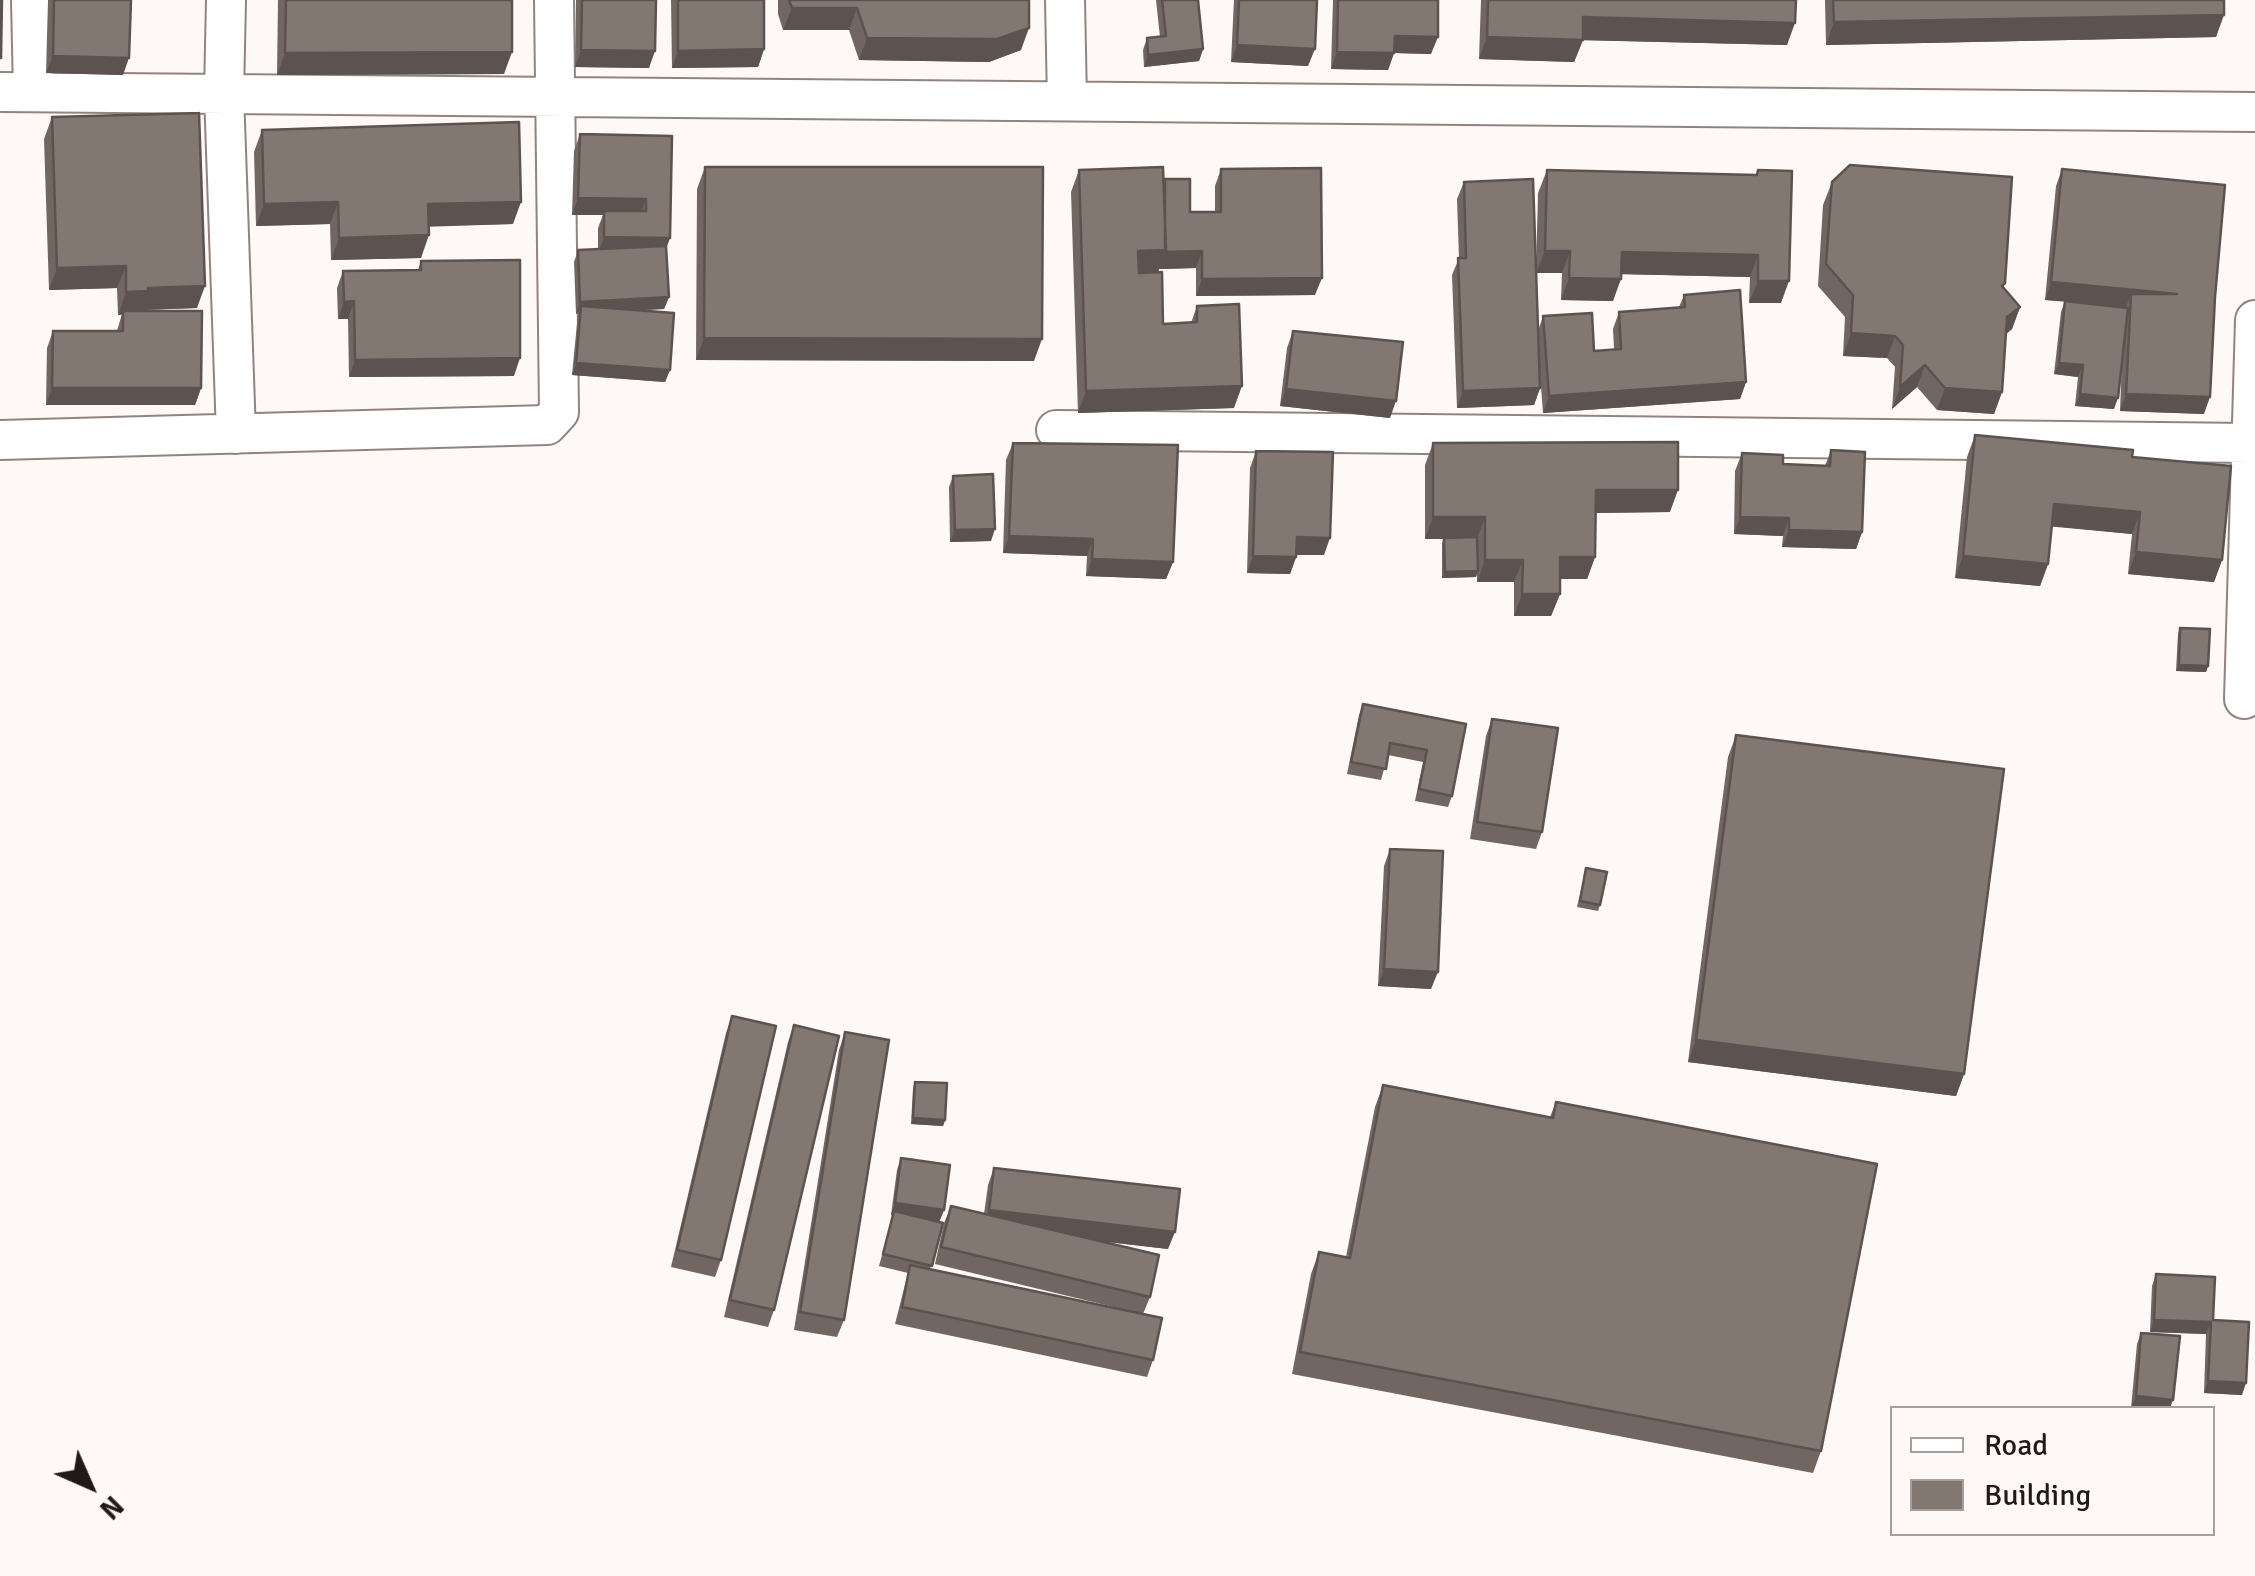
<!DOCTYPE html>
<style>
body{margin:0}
#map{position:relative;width:2255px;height:1576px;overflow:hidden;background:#fef9f6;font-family:Signika,sans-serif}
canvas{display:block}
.legend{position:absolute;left:1890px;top:1406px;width:325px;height:130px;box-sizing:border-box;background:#fef9f6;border:2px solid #a5a09d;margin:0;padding:12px 18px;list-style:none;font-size:30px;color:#1f1a18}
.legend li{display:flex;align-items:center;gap:20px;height:50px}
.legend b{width:50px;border:2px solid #a5a09d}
.north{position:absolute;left:40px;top:1436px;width:100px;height:100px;-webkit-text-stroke:8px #fef9f6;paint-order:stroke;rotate:135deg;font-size:28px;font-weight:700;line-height:40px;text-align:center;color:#1f1a18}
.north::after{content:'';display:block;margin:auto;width:35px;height:45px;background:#1f1a18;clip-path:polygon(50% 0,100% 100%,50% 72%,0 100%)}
</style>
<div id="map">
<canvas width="2255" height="1576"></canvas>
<ul class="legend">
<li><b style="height:12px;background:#fff"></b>Road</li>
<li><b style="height:28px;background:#837772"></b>Building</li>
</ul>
<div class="north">N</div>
</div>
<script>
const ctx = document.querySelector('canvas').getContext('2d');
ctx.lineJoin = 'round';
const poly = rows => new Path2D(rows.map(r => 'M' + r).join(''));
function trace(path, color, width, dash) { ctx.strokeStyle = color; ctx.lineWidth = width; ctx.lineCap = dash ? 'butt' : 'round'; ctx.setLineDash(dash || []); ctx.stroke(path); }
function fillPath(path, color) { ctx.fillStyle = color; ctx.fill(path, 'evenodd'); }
const street = poly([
 [31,0,33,92],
 [226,0,224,94,236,434],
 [1065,0,1067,101],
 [0,92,2255,112],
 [1056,430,2251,443],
 [0,440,547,425,559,412,554,0],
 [2244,699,2255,320]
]);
trace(street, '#91847f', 42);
trace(street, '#fff', 38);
fillPath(poly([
 [48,0,131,0,123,75,46,73],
 [278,0,512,0,504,74,277,75],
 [576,0,656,0,649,68,575,67],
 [671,0,764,0,764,49,758,67,672,68],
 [778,0,1029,0,1021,50,989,62,859,60,849,30,783,30,778,14],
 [1156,0,1198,0,1203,49,1199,61,1144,67,1143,50,1147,38,1160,37],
 [1234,0,1317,0,1308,66,1231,62],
 [1333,0,1438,0,1431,54,1394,53,1388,70,1331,69],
 [1481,0,1796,0,1787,45,1583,40,1574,62,1479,59],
 [1825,0,2224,0,2216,37,1826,45],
 [52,117,197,308,142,310,141,311,201,388,195,405,46,405,47,348,53,331,117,331,122,314,118,315,117,288,49,290,44,139],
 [262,130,513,224,428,226,421,258,331,260,330,224,256,226,254,152],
 [580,134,672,136,670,238,666,247,669,297,664,309,641,310,670,370,665,382,572,375,578,313,576,314,574,262,578,250,598,249,598,228,603,215,572,215,574,151],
 [705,167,1034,361,696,360,697,189],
 [1221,169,1315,295,1196,296,1196,268,1159,269,1158,272,1163,324,1191,323,1197,306,1234,408,1078,413,1071,192,1079,170,1163,184,1165,179,1190,212,1215,212,1215,186],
 [2062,169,2204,414,2120,411,2122,359,2114,409,2075,406,2078,377,2054,374,2061,312,2065,301,2045,300,2056,186],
 [1547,170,1756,175,1758,170,1781,303,1749,303,1750,277,1621,274,1613,301,1561,300,1562,273,1536,273,1538,193],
 [1464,182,1538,331,1543,316,1594,351,1614,349,1613,329,1619,312,1679,307,1684,295,1746,382,1740,399,1543,413,1539,360,1540,388,1534,405,1457,408,1452,275,1459,258,1457,199],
 [1832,182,2005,283,2003,288,2020,307,2012,329,2006,334,2002,392,1994,414,1937,410,1917,387,1892,409,1895,367,1887,358,1843,356,1845,317,1818,286,1823,205],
 [421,261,514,376,349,377,348,319,338,319,337,288,343,271,418,270],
 [1293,331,1390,418,1280,406,1287,348],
 [1975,435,2132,457,2222,560,2214,582,2128,574,2132,534,2052,526,2048,564,2040,586,1955,578,1967,457],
 [1013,443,1173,562,1166,579,1086,576,1087,556,1003,553,1006,460],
 [1433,443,1670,512,1596,513,1595,557,1587,579,1560,579,1560,594,1551,616,1514,616,1514,582,1477,582,1477,573,1476,577,1442,578,1442,544,1443,539,1425,539,1425,465],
 [1831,450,1862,532,1856,549,1782,547,1783,536,1734,534,1735,471,1742,453,1783,464,1825,466],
 [1256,451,1324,555,1297,555,1290,574,1247,573,1250,468],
 [953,476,991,541,950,542,949,487],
 [2180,628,2208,666,2206,672,2176,671,2178,634],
 [1363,704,1466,724,1452,796,1448,807,1415,801,1423,762,1388,755,1381,780,1347,774,1359,715],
 [1492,719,1542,832,1536,849,1470,839,1486,736],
 [1736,735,1964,1074,1956,1096,1688,1062,1728,757],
 [1390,849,1431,989,1378,986,1384,866],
 [1586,868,1600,905,1598,911,1577,907],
 [732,1016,721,1260,715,1277,671,1267,726,1033],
 [794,1025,774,1310,768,1327,724,1317,788,1042],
 [845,1032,844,1320,837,1337,794,1330,839,1050],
 [915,1082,945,1120,943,1126,911,1124,913,1088],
 [1383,1085,1550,1117,1556,1102,1821,1451,1813,1473,1292,1374,1311,1274,1319,1252,1346,1257,1375,1107],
 [901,1158,944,1210,939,1222,932,1221,943,1223,930,1269,1153,1360,1147,1377,895,1324,908,1273,879,1266,893,1215,891,1215,897,1170],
 [994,1168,1168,1249,1098,1241,1150,1297,1143,1314,935,1264,944,1223,951,1206,984,1214,988,1185],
 [2156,1274,2213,1320,2242,1395,2204,1393,2206,1334,2150,1332,2152,1286],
 [2141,1333,2170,1408,2131,1408,2137,1344]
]), '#716662');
fillPath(poly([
 [792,8,857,8,849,30,783,30],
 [2224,15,2216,37,1826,45,1834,22],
 [1583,17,1795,23,1787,45,1575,40],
 [1029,28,1021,50,989,62,859,60,867,38],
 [1395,36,1438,37,1431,54,1394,53,1388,70,1331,69,1337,52],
 [1487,37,1583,40,1574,62,1479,59],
 [1237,45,1315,49,1308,66,1231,62],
 [764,49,758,67,672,68,678,51],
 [1203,49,1199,61,1144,67,1148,55],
 [581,50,655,51,649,68,575,67],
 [512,52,504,74,277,75,285,53],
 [53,56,129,58,123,75,46,73],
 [578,198,646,199,640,216,604,211,603,215,572,215],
 [338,202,330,224,256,226,264,204],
 [521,202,513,224,420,227,428,204],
 [429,235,421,258,331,260,339,238],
 [604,237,670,238,664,255,598,254],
 [1166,250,1158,272,1130,273,1138,251],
 [1202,251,1196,268,1159,269,1165,252],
 [1545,251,1570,251,1562,273,1536,273],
 [1622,252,1758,255,1750,277,1614,274],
 [126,266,117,288,49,290,57,268],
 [1322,278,1315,295,1196,296,1202,279],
 [1569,278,1621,279,1613,301,1561,300],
 [1758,281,1789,281,1781,303,1749,303],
 [2051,282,2177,294,2131,294,2126,307,2045,300],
 [205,286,197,308,142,310,140,313,118,315,126,292,148,288],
 [669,297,664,309,580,313,581,306,578,313,576,314,580,302],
 [354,301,348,319,338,319,344,302],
 [2020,307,2012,329,1999,340,2007,317],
 [1851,333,1895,336,1887,358,1843,356],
 [704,338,1042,339,1034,361,696,360],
 [520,358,514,376,349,377,355,360],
 [576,363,670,370,665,382,572,375],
 [2059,363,2083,365,2078,377,2054,374],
 [1925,365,1917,387,1892,409,1900,387],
 [1746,382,1740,399,1543,413,1549,396],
 [1242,386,1234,408,1078,413,1086,391],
 [52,388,201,388,195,405,46,405],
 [1540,388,1534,405,1457,408,1463,391],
 [1945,388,2002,392,1994,414,1937,410],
 [1286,389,1396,401,1390,418,1280,406],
 [2080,394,2118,398,2114,409,2075,406],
 [2126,394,2210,397,2204,414,2120,411],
 [1596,490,1678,490,1670,512,1588,513],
 [2054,504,2140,512,2132,534,2046,526],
 [1433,517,1485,517,1477,539,1425,539],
 [1740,517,1789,518,1783,536,1734,534],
 [995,529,991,541,950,542,955,530],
 [1789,530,1862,532,1856,549,1782,547],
 [1009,536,1093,539,1087,556,1003,553],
 [1297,537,1330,538,1324,555,1291,555],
 [2136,552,2222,560,2214,582,2128,574],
 [1253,556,1296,557,1290,574,1247,573],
 [1963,556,2048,564,2040,586,1955,578],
 [1560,557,1595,557,1587,579,1552,579],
 [1092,559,1173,562,1166,579,1086,576],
 [1485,560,1523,560,1514,582,1477,582],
 [1478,571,1476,577,1442,578,1445,572],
 [1522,594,1560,594,1551,616,1514,616],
 [2179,665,2208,666,2206,672,2176,671],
 [1384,969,1438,972,1431,989,1378,986],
 [1696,1040,1964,1074,1956,1096,1688,1062],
 [913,1118,945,1120,943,1126,911,1124],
 [895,1203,944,1210,939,1222,891,1215],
 [989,1210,1175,1232,1168,1249,982,1227],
 [2154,1320,2211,1322,2206,1334,2150,1332],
 [2208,1381,2246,1383,2242,1395,2204,1393],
 [2136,1396,2173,1400,2170,1408,2131,1408]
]), '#5c5350');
const building = poly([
 [0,0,2,0,1,58,0,58,0,0],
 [54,0,131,0,129,58,53,56,54,0],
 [286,0,512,0,512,52,285,53,286,0],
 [582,0,656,0,655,51,581,50,582,0],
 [678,0,764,0,764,49,678,51,678,0],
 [789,0,1029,0,1029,28,997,39,867,38,857,8,792,8,789,0],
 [1162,0,1198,0,1203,49,1148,55,1147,38,1166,36,1162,0],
 [1239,0,1317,0,1315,49,1237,45,1239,0],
 [1338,0,1438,0,1438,37,1395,36,1394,53,1337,52,1338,0],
 [1488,0,1796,0,1795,23,1583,17,1583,40,1487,37,1488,0],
 [1833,0,2224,0,2224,15,1834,22,1833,0],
 [199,113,205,286,148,288,148,291,126,292,126,266,57,268,52,117,199,113],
 [519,122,521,202,428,204,429,235,339,238,338,202,264,204,262,130,519,122],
 [580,134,672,136,670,238,604,237,604,211,646,211,646,199,578,198,580,134],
 [1850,165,2012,177,2005,283,2002,286,2020,307,2007,317,2002,392,1945,388,1925,365,1900,387,1903,345,1895,336,1851,333,1853,295,1826,264,1832,182,1850,165],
 [705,167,1043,167,1042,339,704,338,705,167],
 [1163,167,1166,250,1138,251,1139,273,1162,272,1163,324,1197,322,1197,306,1239,304,1242,386,1086,391,1079,170,1163,167],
 [1321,168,1322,278,1202,279,1202,251,1165,252,1165,179,1190,179,1190,212,1221,212,1221,169,1321,168],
 [2062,169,2225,185,2215,297,2210,397,2126,394,2131,294,2177,294,2051,282,2062,169],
 [1547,170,1757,175,1758,170,1792,171,1789,281,1758,281,1758,255,1622,252,1621,279,1569,278,1570,251,1545,251,1547,170],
 [1533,179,1540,388,1463,391,1458,258,1466,258,1464,182,1533,179],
 [666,246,669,297,580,302,578,250,666,246],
 [520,260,520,358,355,360,354,301,344,302,343,271,421,270,421,261,520,260],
 [1740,290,1746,382,1549,396,1543,316,1592,313,1594,351,1621,349,1619,312,1685,307,1684,295,1740,290],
 [2065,301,2128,308,2118,398,2080,394,2083,365,2059,363,2065,301],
 [581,306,674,313,670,370,576,363,581,306],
 [123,311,202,311,201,388,52,388,53,331,123,331,123,311],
 [1293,331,1403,342,1396,401,1286,389,1293,331],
 [1975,435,2133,450,2132,457,2231,466,2222,560,2136,552,2140,512,2054,504,2048,564,1963,556,1975,435],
 [1678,442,1678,490,1596,490,1595,557,1560,557,1560,594,1522,594,1523,560,1485,560,1485,517,1433,517,1433,443,1678,442],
 [1013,443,1178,445,1173,562,1092,559,1093,539,1009,536,1013,443],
 [1831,450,1865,452,1862,532,1789,530,1789,518,1740,517,1742,453,1783,455,1783,464,1830,466,1831,450],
 [1256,451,1333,452,1330,538,1297,537,1296,557,1253,556,1256,451],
 [993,474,995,529,955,530,953,476,993,474],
 [1477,537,1478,571,1445,572,1444,538,1477,537],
 [2180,628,2210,629,2208,666,2179,665,2180,628],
 [1363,704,1466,724,1452,796,1419,789,1427,750,1390,743,1386,769,1351,762,1363,704],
 [1492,719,1558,728,1542,832,1477,822,1492,719],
 [1736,735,2004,769,1964,1074,1696,1040,1736,735],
 [1390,849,1443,851,1438,972,1384,969,1390,849],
 [1586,868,1607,872,1600,905,1580,901,1586,868],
 [732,1016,776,1026,721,1260,677,1250,732,1016],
 [794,1025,839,1036,774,1310,730,1300,794,1025],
 [845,1032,889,1040,844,1320,800,1312,845,1032],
 [915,1082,947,1083,945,1120,913,1118,915,1082],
 [1383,1085,1553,1118,1556,1102,1877,1164,1821,1451,1300,1352,1319,1252,1350,1258,1383,1085],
 [901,1158,950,1165,944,1210,895,1203,901,1158],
 [994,1168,1180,1189,1175,1232,989,1210,994,1168],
 [951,1206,1159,1255,1150,1297,941,1247,951,1206],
 [894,1211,943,1223,932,1266,883,1254,894,1211],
 [910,1265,1162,1318,1153,1360,902,1307,910,1265],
 [2156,1274,2215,1277,2213,1320,2249,1322,2246,1383,2208,1381,2211,1322,2154,1320,2156,1274],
 [2141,1333,2180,1336,2173,1400,2136,1396,2141,1333]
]);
fillPath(building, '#837772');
trace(building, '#5c5350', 2.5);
</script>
